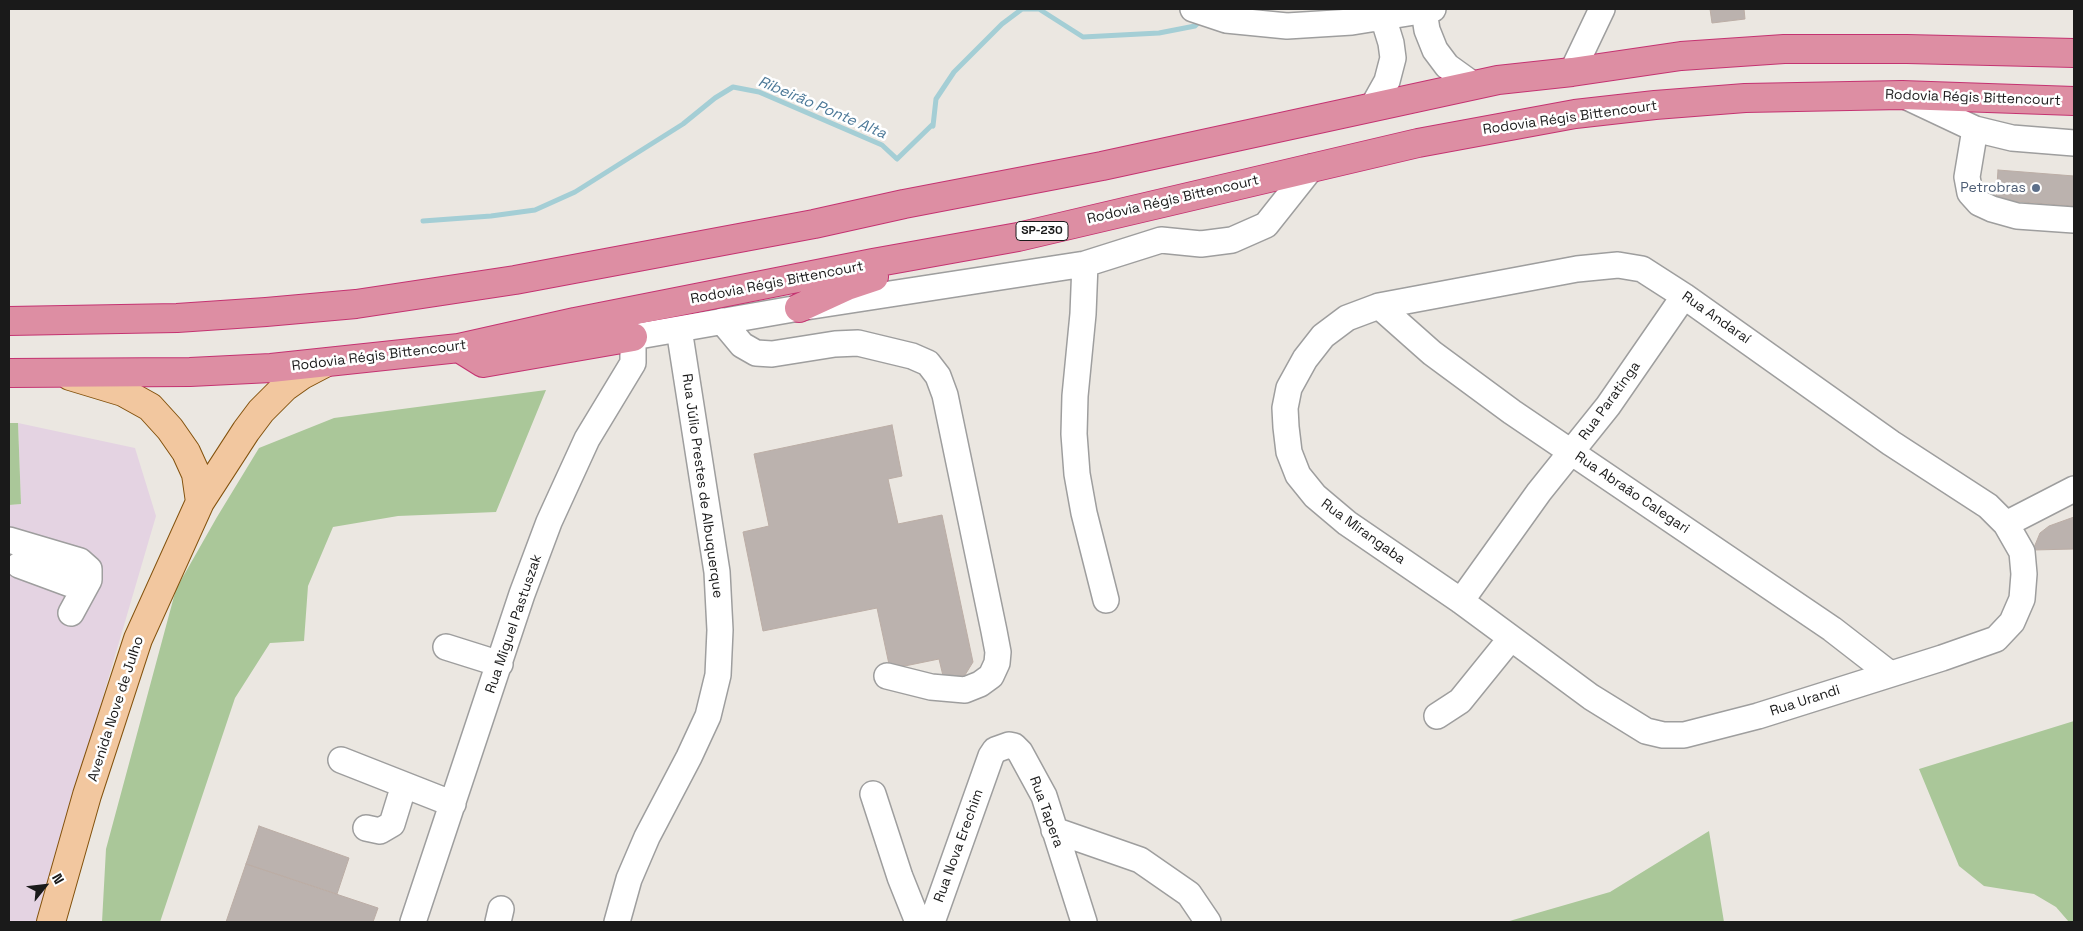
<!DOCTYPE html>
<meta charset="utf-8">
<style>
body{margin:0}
#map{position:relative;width:2083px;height:931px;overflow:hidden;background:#ebe7e1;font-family:"Space Grotesk",sans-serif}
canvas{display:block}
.frame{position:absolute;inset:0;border:10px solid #1a1a1a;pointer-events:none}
.north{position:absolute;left:20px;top:861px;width:50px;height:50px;-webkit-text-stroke:4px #fff;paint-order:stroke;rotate:61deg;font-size:14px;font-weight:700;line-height:20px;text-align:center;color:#1a1a1a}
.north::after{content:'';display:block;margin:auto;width:18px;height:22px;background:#1a1a1a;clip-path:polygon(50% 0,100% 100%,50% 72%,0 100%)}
</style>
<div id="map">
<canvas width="2083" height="931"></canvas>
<div class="frame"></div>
<div class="north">N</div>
</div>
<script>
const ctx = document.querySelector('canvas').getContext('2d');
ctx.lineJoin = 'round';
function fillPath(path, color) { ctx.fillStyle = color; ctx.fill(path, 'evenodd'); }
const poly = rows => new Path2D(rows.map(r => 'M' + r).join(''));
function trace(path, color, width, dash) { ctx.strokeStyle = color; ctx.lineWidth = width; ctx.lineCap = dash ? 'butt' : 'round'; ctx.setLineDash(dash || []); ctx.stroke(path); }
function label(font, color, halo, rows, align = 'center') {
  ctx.font = font + ' "Space Grotesk",sans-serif'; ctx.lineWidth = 5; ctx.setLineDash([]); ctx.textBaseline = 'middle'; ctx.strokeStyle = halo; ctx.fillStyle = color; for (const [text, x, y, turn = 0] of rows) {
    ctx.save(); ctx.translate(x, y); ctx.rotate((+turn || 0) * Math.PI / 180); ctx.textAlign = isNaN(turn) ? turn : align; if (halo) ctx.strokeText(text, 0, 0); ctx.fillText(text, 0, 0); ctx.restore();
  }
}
fillPath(poly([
 [18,423,135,448,156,516,37,922,9,922,9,505,21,504]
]), '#e4d3e2');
fillPath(poly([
 [546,390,496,512,398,516,333,527,308,586,304,641,270,643,235,698,160,922,102,922,106,849,176,589,217,517,259,448,334,418],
 [9,423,18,423,21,504,9,505],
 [2074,721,2074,922,2069,922,2056,907,2034,894,1984,886,1959,866,1919,769],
 [1709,831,1724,922,1506,922,1610,892]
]), '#aac799');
trace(poly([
 [423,221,491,216,535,210,575,192,683,124,715,98,733,87,759,92,882,145,897,159,932,125,933,126,936,99,954,72,1002,24,1022,9,1039,9,1083,37,1159,33,1195,26,1202,19]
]), '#a4ced5', 5);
const building = poly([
 [1710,9,1744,9,1745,19,1712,23,1710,9],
 [1998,170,2074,176,2074,206,1996,200,1998,170],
 [892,425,902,476,888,479,898,524,942,515,973,662,965,675,944,680,939,659,890,669,877,608,763,631,743,532,769,526,754,454,892,425],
 [2074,517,2074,549,2033,550,2040,533,2049,526,2074,517],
 [259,826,349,858,337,894,246,864,259,826],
 [246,864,378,908,373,922,226,922,246,864]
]);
fillPath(building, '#bbb2ae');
trace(building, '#bbada5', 1);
const minor = poly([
 [1193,9,1226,20,1287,26,1352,22,1433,9],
 [1424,11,1427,30,1435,50,1447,66,1472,84],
 [1572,72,1602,9],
 [1905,96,1975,129,2012,138,2074,143],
 [1373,106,1387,81,1393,58,1391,43,1383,17],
 [1975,129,1967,177,1970,193,1979,203,1992,209,2017,216,2074,220],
 [1085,264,1083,314,1075,396,1074,434,1077,474,1084,513,1106,600],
 [1618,265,1642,269,1684,296,1891,443,1988,506,2006,524,2022,552,2024,574,2022,599,2012,622,1996,639,1942,658,1758,716,1684,735,1663,735,1646,731,1591,697,1461,601,1347,523,1315,496,1298,475,1289,452,1286,427,1285,408,1289,388,1305,359,1323,336,1347,318,1379,306,1577,269,1618,265],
 [1379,306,1432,353,1512,412,1832,629,1890,674],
 [722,321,742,345,756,353,772,354,835,344,858,343,912,356,928,363,938,376,945,395,994,631,998,652,997,663,991,676,980,684,965,690,931,687,887,676],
 [2006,524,2074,489],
 [9,540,80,561,89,569,89,580,71,613],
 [19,565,84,589],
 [1461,601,1539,492,1608,406,1684,296],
 [446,647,500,664],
 [1437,716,1460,701,1511,638],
 [341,760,453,804],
 [873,794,900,877,918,922],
 [366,828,380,831,392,824,404,785],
 [1054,830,1140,860,1189,894,1208,922],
 [413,922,522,594,549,522,587,439,633,363,633,337,799,308,1085,264,1161,240,1201,244,1232,240,1266,225,1312,167],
 [498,922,501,909],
 [617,922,629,879,647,837,689,757,708,716,718,675,720,630,717,572,679,329],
 [932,922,991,756,995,750,1009,745,1014,746,1020,752,1044,796,1084,922]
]);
const major = poly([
 [70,376,123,392,150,407,170,429,186,452,196,474,200,502],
 [51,922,87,795,138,639,200,502,246,431,261,411,285,387,302,375,323,364]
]);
const highway = poly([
 [799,308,847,286,874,277],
 [9,321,177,318,266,312,356,304,515,280,814,224,904,204,1102,166,1498,80,1572,72,1681,56,1784,49,1907,49,2074,53],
 [459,348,483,363,633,337],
 [9,373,190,372,271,368,459,348,575,322,873,263,1018,237,1418,143,1575,114,1655,105,1745,98,1902,95,2074,101]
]);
trace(minor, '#9e9e9e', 28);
trace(major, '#83520d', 30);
trace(highway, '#c43371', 30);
trace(minor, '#fff', 25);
trace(major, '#f2c79f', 28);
trace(highway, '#dd8ea3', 28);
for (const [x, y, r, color] of [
 [2036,188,5,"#5c6f8a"]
]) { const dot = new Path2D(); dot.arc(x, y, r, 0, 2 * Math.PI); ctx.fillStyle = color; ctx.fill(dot); trace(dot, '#fff', 2); }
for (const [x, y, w] of [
 [1042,231,52]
]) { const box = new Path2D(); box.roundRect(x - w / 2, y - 9.5, w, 19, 4); ctx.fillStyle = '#fff'; ctx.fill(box); trace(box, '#1a1a1a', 1); }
label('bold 12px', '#1a1a1a', null, [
 ["SP-230",1042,231]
]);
label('14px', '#1a1a1a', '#fff', [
 ["Rodovia Régis Bittencourt",1973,98,2],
 ["Rodovia Régis Bittencourt",1570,118,-8],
 ["Rodovia Régis Bittencourt",1173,200,-13],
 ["Rodovia Régis Bittencourt",777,283,-11],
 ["Rua Andaraí",1716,318,35],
 ["Rodovia Régis Bittencourt",379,356,-7],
 ["Rua Paratinga",1610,401,-54],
 ["Rua Júlio Prestes de Albuquerque",702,486,82],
 ["Rua Abraão Calegari",1632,493,34],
 ["Rua Mirangaba",1363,532,36],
 ["Rua Miguel Pastuszak",514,624,-71],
 ["Rua Urandi",1805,701,-18],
 ["Avenida Nove de Julho",116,709,-72],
 ["Rua Tapera",1046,812,70],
 ["Rua Nova Erechim",959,846,-70]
]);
label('14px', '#4e5e75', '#fff', [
 ["Petrobras",2026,188]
], 'right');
label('italic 15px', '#4e7a99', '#fff', [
 ["Ribeirão Ponte Alta",822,108,23]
]);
</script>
